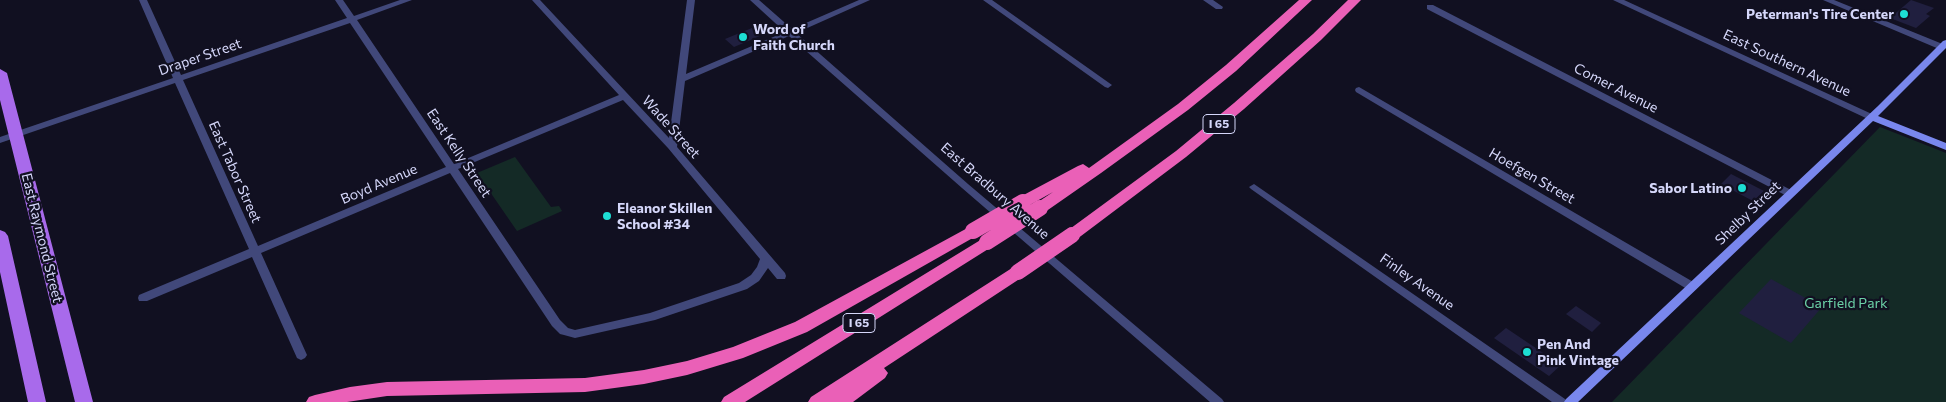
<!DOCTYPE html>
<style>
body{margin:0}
canvas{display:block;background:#111021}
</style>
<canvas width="1946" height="402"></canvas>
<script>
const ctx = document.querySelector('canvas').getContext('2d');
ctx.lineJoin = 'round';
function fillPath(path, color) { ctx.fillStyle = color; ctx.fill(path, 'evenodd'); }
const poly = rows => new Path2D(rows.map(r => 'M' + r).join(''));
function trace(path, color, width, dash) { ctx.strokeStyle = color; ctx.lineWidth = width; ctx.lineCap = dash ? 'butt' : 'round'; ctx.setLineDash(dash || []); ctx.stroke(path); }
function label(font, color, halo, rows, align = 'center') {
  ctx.font = font + ' Commissioner,sans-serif'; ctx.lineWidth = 4.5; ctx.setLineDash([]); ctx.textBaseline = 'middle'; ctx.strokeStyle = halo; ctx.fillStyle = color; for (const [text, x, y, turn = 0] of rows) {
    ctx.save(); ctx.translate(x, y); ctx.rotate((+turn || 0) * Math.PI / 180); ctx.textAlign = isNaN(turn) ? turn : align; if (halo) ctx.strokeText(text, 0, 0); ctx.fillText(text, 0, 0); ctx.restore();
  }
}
fillPath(poly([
 [1880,127,1946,153,1946,402,1612,402],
 [515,157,551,207,559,206,562,211,517,231,477,173]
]), '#142a26');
fillPath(poly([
 [1911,0,1934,8,1926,14,1930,16,1916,28,1890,18],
 [752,28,760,36,734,47,725,39],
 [1731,174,1764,191,1753,201,1721,184],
 [1771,279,1822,307,1791,343,1739,313],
 [1576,306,1601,323,1592,332,1566,314],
 [1506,328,1561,365,1549,376,1494,338]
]), '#201f3f');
fillPath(poly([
 [139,0,147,0,181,75,347,18,335,0,343,0,354,16,400,0,412,0,357,20,454,164,619,95,532,0,540,0,669,138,687,0,695,0,686,74,785,32,750,0,759,0,792,29,859,0,870,0,796,33,968,184,1222,399,1224,402,1210,402,962,188,789,36,685,81,677,147,785,273,786,276,785,279,777,279,768,268,759,281,747,289,655,320,575,338,564,335,560,334,552,326,450,173,261,253,307,355,305,358,301,360,297,358,252,257,147,301,139,301,138,298,139,295,249,249,175,83,0,143,0,137,173,78,139,0],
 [350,23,446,167,258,246,183,80,350,23],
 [623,100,668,148,760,259,757,267,751,275,739,283,650,313,575,330,568,328,560,320,458,169,623,100],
 [983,0,992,0,1112,85,1108,88,1105,87,983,0],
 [1203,0,1213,0,1223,7,1222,9,1216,9,1203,0],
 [1613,0,1624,0,1874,115,1876,117,1871,120,1868,119,1613,0],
 [1823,0,1834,0,1945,45,1946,47,1942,50,1939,49,1823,0],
 [1427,5,1433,5,1793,191,1794,193,1793,195,1785,195,1427,9,1427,5],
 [1359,87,1695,283,1696,286,1695,289,1687,289,1356,92,1355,90,1356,88,1359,87],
 [1254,184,1565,399,1567,402,1552,402,1251,189,1249,187,1254,184]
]), '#41487a');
fillPath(poly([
 [1946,40,1946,48,1878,116,1946,143,1946,150,1873,121,1578,402,1564,402,1566,399,1878,106,1943,41,1946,40]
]), '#7987ed');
fillPath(poly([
 [0,69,7,73,93,402,75,402,0,100,0,69],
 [0,230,5,232,8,236,46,402,28,402,0,272,0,230]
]), '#a86aeb');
fillPath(poly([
 [1299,0,1312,0,1236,71,1188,110,1101,173,1045,212,1040,213,1035,212,1032,208,1035,204,1053,192,1028,206,1023,207,1018,206,1015,202,1018,198,1078,166,1083,164,1089,168,1178,104,1226,65,1299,0],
 [1348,0,1361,0,1321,40,1244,109,1186,157,1077,239,1072,241,1067,239,1064,235,1067,231,1176,151,1234,103,1313,34,1348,0],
 [973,225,978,227,981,231,978,235,807,332,743,358,687,375,644,384,585,392,387,396,347,402,306,402,309,397,315,395,350,387,387,382,585,378,644,370,687,361,733,347,795,322,973,225],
 [987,236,993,238,995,242,993,246,745,402,721,402,724,397,987,236],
 [1018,266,1024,268,1026,272,1024,276,884,368,888,373,885,378,853,402,808,402,811,397,1012,268,1018,266]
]), '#ea60b7');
trace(poly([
 [973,231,1023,202],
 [987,242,1040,208],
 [1018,272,1072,235]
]), '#ea60b7', 16);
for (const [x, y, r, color] of [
 [1904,14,5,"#1dded4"],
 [743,37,5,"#1dded4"],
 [1742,188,5,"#1dded4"],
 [607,216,5,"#1dded4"],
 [1527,352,5,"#1dded4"]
]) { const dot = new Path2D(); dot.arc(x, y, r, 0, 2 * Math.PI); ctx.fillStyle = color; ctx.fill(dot); trace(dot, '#111021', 2); }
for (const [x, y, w] of [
 [1219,124,32],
 [859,323,32]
]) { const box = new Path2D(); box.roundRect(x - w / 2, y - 9.5, w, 19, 4); ctx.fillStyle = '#111021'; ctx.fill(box); trace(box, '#d5d7fa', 1); }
label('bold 12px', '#d5d7fa', null, [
 ["I 65",1219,124],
 ["I 65",859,323]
]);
label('bold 14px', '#d5d7fa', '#111021', [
 ["Peterman's Tire Center",1894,14,"right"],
 ["Word of",753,29],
 ["Faith Church",753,45],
 ["Sabor Latino",1732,188,"right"],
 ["Eleanor Skillen",617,208],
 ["School #34",617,224],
 ["Pen And",1537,344],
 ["Pink Vintage",1537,360]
], 'left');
label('14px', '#d5d7fa', '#111021', [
 ["Draper Street",200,57,-19],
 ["East Southern Avenue",1787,63,25],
 ["Comer Avenue",1616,88,27],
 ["Wade Street",671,127,48],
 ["East Kelly Street",459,153,56],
 ["East Tabor Street",235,172,66],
 ["Hoefgen Street",1532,176,30],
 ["Boyd Avenue",379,184,-23],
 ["East Bradbury Avenue",995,191,41],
 ["Shelby Street",1748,213,-44],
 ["East Raymond Street",42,238,76],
 ["Finley Avenue",1417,282,35]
]);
label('14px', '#6bd0a7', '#111021', [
 ["Garfield Park",1846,303]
]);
</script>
